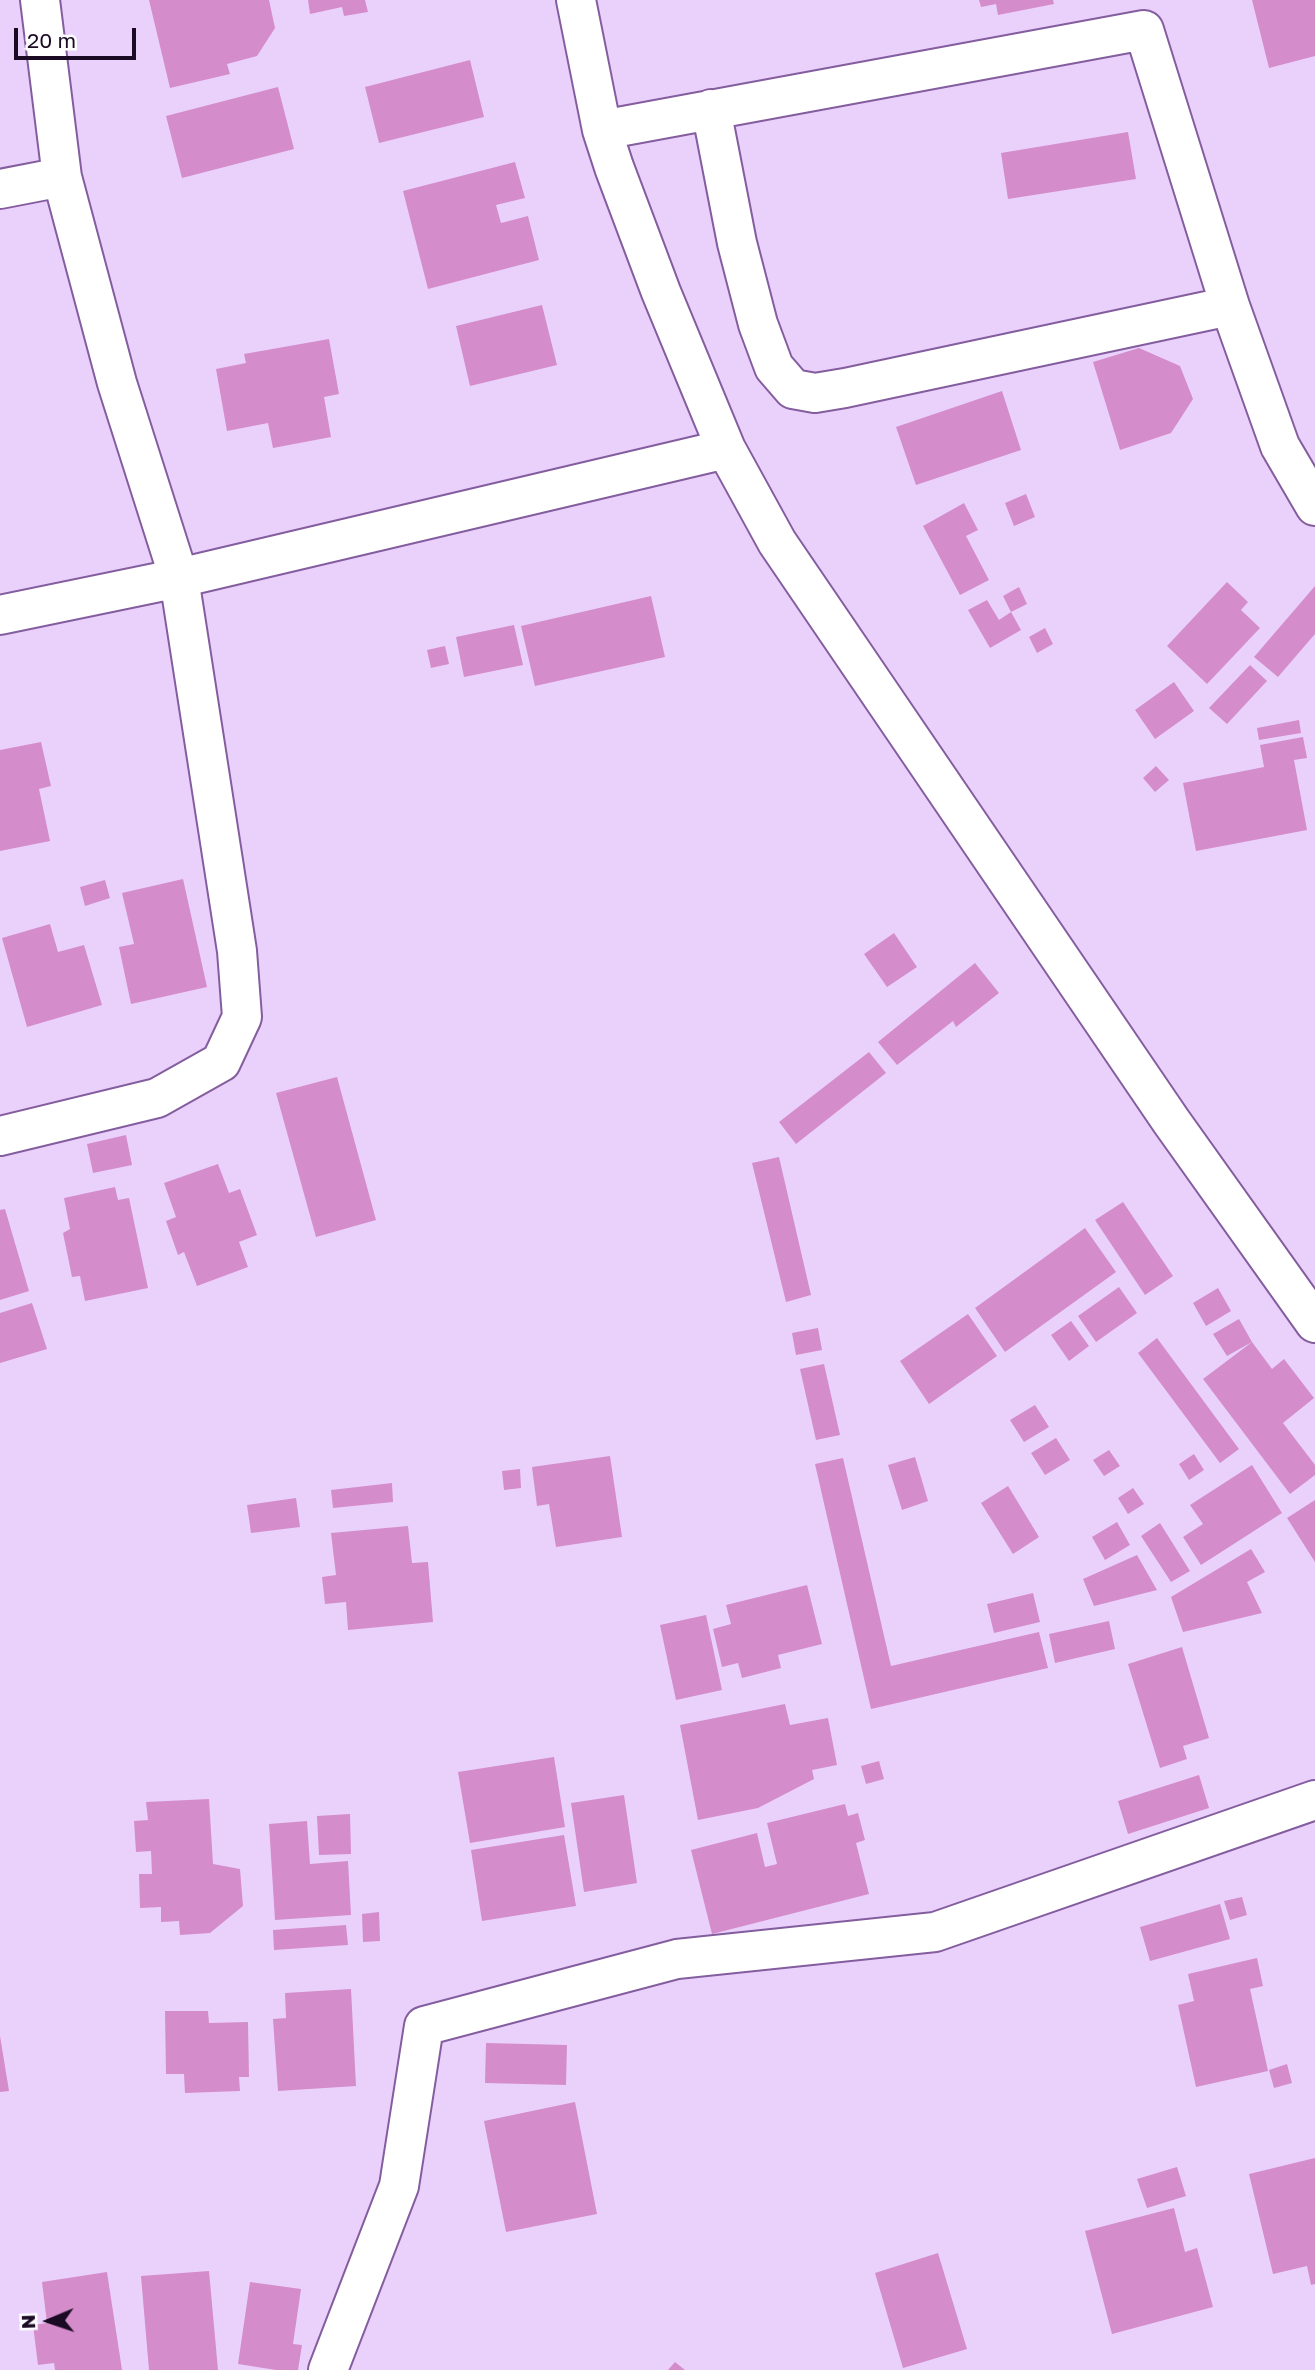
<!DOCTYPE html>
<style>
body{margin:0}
#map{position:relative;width:1315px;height:2370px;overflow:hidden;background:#ead1fc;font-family:"Golos Text",sans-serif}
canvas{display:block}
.north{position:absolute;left:14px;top:2286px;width:70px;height:70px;-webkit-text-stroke:5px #fdfdfd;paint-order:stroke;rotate:268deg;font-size:19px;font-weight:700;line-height:28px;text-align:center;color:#1a0a24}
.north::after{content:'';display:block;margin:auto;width:24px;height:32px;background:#1a0a24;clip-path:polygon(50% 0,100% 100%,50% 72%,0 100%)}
.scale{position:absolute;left:14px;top:28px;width:122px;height:32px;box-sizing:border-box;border:4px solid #1a0a24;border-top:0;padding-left:9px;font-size:21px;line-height:24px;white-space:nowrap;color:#1a0a24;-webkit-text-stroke:5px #fdfdfd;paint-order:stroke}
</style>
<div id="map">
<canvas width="1315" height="2370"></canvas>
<div class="north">N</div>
<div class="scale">20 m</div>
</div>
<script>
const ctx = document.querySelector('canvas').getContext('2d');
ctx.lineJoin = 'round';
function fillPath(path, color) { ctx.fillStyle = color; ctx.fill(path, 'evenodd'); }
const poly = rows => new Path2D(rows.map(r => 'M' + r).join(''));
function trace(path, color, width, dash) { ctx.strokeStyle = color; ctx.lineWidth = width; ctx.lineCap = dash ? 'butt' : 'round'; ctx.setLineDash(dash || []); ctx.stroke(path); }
fillPath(poly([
 [149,0,269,0,275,28,257,56,227,64,230,74,170,88],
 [308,0,365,0,368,12,344,16,342,7,310,14],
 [979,0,1053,0,1054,4,998,15,996,4,981,7],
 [1252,0,1315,0,1315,56,1269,68],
 [470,60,484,117,379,143,365,87],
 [278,87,294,149,182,178,166,116],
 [1128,132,1136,179,1008,199,1001,153],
 [515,162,525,198,496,205,501,223,528,216,539,260,428,289,403,191],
 [542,305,557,365,470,386,456,326],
 [329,339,339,394,324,397,331,437,273,448,268,423,227,431,216,369,246,363,244,354],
 [1139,348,1180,366,1193,399,1171,433,1120,450,1093,362],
 [1002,391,1021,450,916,485,896,427],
 [1026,494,1035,517,1014,526,1005,503],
 [964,503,978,530,966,536,989,580,960,595,923,526],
 [1227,582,1248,602,1241,610,1260,628,1207,684,1167,646],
 [1315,586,1315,634,1278,677,1254,657],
 [1019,587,1027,604,1011,612,1003,596],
 [651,596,665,657,535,686,521,626],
 [987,600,999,620,1011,612,1021,630,990,648,968,610],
 [514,625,523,665,464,677,456,637],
 [1045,628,1053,644,1037,653,1029,637],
 [445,646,449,664,431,668,427,650],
 [1250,665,1267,681,1227,724,1209,708],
 [1174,682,1194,711,1155,739,1135,710],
 [1299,720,1301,733,1259,740,1257,728],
 [1303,737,1307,758,1294,760,1307,830,1196,851,1183,783,1264,767,1260,745],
 [41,742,51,786,39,789,50,841,0,851,0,750],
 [1156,766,1169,780,1155,792,1143,778],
 [183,879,207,987,131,1004,119,947,134,944,122,893],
 [105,880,110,898,85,906,80,887],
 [50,924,58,952,84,945,102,1005,27,1027,2,938],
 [894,933,917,967,887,987,864,954],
 [975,963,999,993,956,1027,953,1021,897,1065,878,1042],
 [869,1052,886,1073,796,1144,779,1122],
 [337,1077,376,1220,316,1237,276,1093],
 [126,1135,132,1165,93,1173,87,1144],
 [779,1157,811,1295,786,1302,752,1163],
 [218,1164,229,1193,240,1189,257,1235,239,1242,248,1267,197,1286,184,1252,178,1255,166,1221,176,1217,164,1183],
 [115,1187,118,1200,129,1198,148,1288,85,1301,80,1276,72,1277,63,1233,70,1229,64,1198],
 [1123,1202,1173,1276,1145,1295,1095,1220],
 [5,1209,29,1291,0,1300,0,1210],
 [1085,1228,1116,1272,1005,1352,975,1308],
 [1119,1287,1137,1313,1096,1342,1078,1316],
 [1218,1288,1231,1311,1206,1326,1193,1303],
 [32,1303,47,1349,0,1363,0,1313],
 [968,1314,997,1356,929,1404,900,1361],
 [1239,1319,1252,1342,1272,1369,1284,1359,1314,1398,1283,1423,1315,1465,1315,1475,1290,1494,1203,1379,1252,1342,1227,1356,1213,1334],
 [1071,1321,1089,1346,1069,1361,1051,1335],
 [818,1328,822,1350,796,1355,792,1333],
 [1157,1338,1239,1449,1220,1463,1138,1353],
 [824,1364,840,1435,816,1440,800,1369],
 [1035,1405,1049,1427,1024,1442,1010,1420],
 [1056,1438,1070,1460,1045,1475,1031,1453],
 [1109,1450,1120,1466,1104,1476,1093,1460],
 [1194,1454,1204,1470,1189,1480,1179,1464],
 [610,1456,622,1537,556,1547,549,1504,537,1506,532,1467],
 [915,1457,928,1501,902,1510,888,1465],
 [843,1458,891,1666,1039,1632,1048,1668,871,1709,815,1464],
 [1252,1465,1282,1513,1201,1565,1183,1537,1203,1524,1190,1505],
 [520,1469,521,1488,504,1490,502,1471],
 [392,1483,393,1502,333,1508,331,1490],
 [1008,1486,1039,1537,1013,1554,981,1503],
 [1133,1488,1144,1504,1128,1514,1118,1498],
 [296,1498,300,1527,251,1533,247,1505],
 [1315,1500,1315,1562,1287,1518],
 [1117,1522,1130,1545,1105,1560,1092,1537],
 [1160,1523,1190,1571,1171,1582,1141,1536],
 [408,1526,412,1563,428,1562,433,1622,348,1630,346,1602,325,1604,322,1577,336,1575,331,1533],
 [1251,1549,1265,1572,1247,1582,1262,1613,1183,1632,1171,1597],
 [1137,1555,1157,1590,1094,1606,1083,1579],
 [807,1585,822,1644,778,1655,781,1668,742,1678,738,1663,722,1667,713,1629,731,1624,726,1605],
 [1033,1593,1040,1622,994,1633,987,1604],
 [706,1615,722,1690,676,1700,660,1625],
 [1109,1621,1115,1649,1055,1663,1049,1634],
 [1182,1647,1209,1738,1183,1746,1187,1759,1160,1768,1128,1664],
 [785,1704,790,1725,828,1718,837,1765,812,1770,814,1779,758,1808,698,1820,680,1725],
 [554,1757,565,1827,470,1843,458,1772],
 [879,1761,884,1779,866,1784,861,1766],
 [1199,1775,1209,1808,1128,1834,1118,1801],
 [624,1795,637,1883,584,1892,571,1803],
 [209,1799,213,1864,240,1869,243,1906,210,1933,180,1935,179,1921,161,1922,161,1907,140,1908,139,1874,152,1874,151,1851,136,1852,134,1821,148,1820,146,1802],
 [845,1804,848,1816,858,1813,865,1840,856,1843,869,1894,712,1934,691,1850,757,1833,765,1867,777,1864,767,1823],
 [350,1814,351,1854,319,1855,317,1816],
 [307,1821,310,1864,348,1861,351,1915,275,1920,269,1824],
 [564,1835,576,1906,482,1921,471,1850],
 [1242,1897,1247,1915,1230,1920,1224,1901],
 [1220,1904,1230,1939,1150,1961,1140,1927],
 [379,1912,380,1941,363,1942,362,1914],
 [346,1925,348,1945,274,1950,273,1930],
 [1257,1958,1263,1986,1250,1989,1268,2071,1196,2087,1178,2005,1194,2001,1188,1974],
 [351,1989,356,2086,278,2091,273,2019,286,2018,285,1993],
 [165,2011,208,2011,209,2023,248,2022,249,2077,239,2077,240,2091,185,2093,184,2074,166,2074],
 [0,2036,9,2091,0,2092],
 [486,2043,567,2045,566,2085,485,2083],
 [1287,2064,1292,2083,1274,2088,1269,2070],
 [575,2102,597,2214,506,2232,484,2121],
 [1315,2158,1315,2284,1311,2285,1307,2266,1273,2274,1249,2174],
 [1177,2167,1186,2196,1147,2208,1137,2179],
 [1174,2208,1185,2252,1197,2248,1213,2307,1112,2334,1085,2231],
 [938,2253,967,2349,903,2368,875,2273],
 [209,2271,218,2370,149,2370,141,2276],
 [107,2272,122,2370,55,2370,54,2363,38,2365,33,2325,47,2323,42,2282],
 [250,2282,301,2289,293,2344,302,2345,298,2370,276,2370,238,2364],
 [675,2362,685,2370,668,2370]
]), '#d48ccb');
const street = poly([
 [576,0,602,130,614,167,661,292,726,449,777,542,1171,1121,1315,1323],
 [711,109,737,243,758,324,774,367,793,389,815,393,845,388,1230,306],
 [602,130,1144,30,1230,306,1280,446,1315,506],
 [0,189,62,177],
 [0,615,179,578,726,449],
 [0,1136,157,1098,221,1062,242,1017,237,951,179,578,117,383,62,177,40,0],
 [328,2370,399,2186,424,2026,677,1959,935,1932,1315,1800]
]);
trace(street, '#845d9e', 42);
trace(street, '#fff', 38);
</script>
